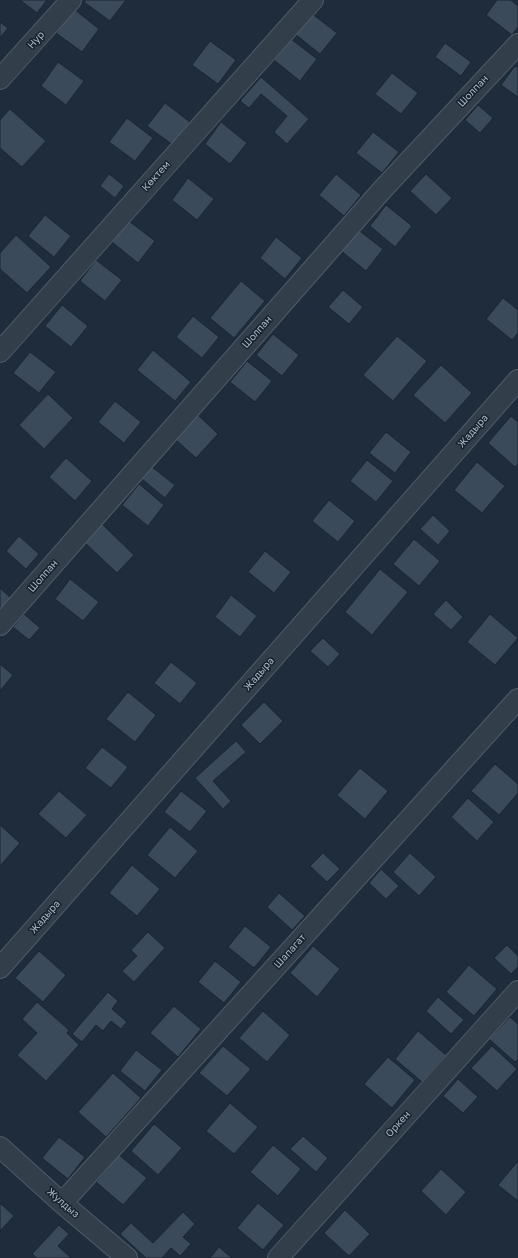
<!DOCTYPE html>
<meta charset="utf-8">
<style>
body{margin:0}
canvas{display:block;background:#1f2c3b}
</style>
<canvas width="518" height="1258"></canvas>
<script>
const ctx = document.querySelector('canvas').getContext('2d');
ctx.lineJoin = 'round';
function fillPath(path, color) { ctx.fillStyle = color; ctx.fill(path, 'evenodd'); }
const poly = rows => new Path2D(rows.map(r => 'M' + r).join(''));
function trace(path, color, width, dash) { ctx.strokeStyle = color; ctx.lineWidth = width; ctx.lineCap = dash ? 'butt' : 'round'; ctx.setLineDash(dash || []); ctx.stroke(path); }
function label(font, color, halo, rows, align = 'center') {
  ctx.font = font + ' "Golos Text",sans-serif'; ctx.lineWidth = 3; ctx.setLineDash([]); ctx.textBaseline = 'middle'; ctx.strokeStyle = halo; ctx.fillStyle = color; for (const [text, x, y, turn = 0] of rows) {
    ctx.save(); ctx.translate(x, y); ctx.rotate((+turn || 0) * Math.PI / 180); ctx.textAlign = isNaN(turn) ? turn : align; if (halo) ctx.strokeText(text, 0, 0); ctx.fillText(text, 0, 0); ctx.restore();
  }
}
const building = poly([
 [20,0,47,0,37,13,20,0],
 [86,0,126,0,110,21,84,2,86,0],
 [497,0,511,0,518,6,518,27,512,35,486,15,497,0],
 [74,9,99,29,82,52,56,33,74,9],
 [311,13,337,33,320,54,295,34,311,13],
 [0,22,8,28,0,38,0,22],
 [291,39,317,59,300,81,274,60,291,39],
 [210,41,236,60,218,84,192,65,210,41],
 [445,43,471,62,461,76,435,57,445,43],
 [58,62,84,81,66,105,41,86,58,62],
 [515,66,518,68,518,97,501,85,515,66],
 [392,73,418,93,401,114,375,94,392,73],
 [261,77,309,119,287,144,274,132,287,116,261,94,249,108,240,101,261,77],
 [165,103,190,122,173,145,147,126,165,103],
 [478,105,493,118,480,133,465,120,478,105],
 [10,109,46,141,22,167,0,148,0,120,10,109],
 [127,118,153,138,135,161,109,142,127,118],
 [221,122,247,143,230,164,205,144,221,122],
 [373,132,399,152,382,173,356,153,373,132],
 [109,174,124,186,115,198,100,186,109,174],
 [336,174,361,195,344,216,319,195,336,174],
 [426,174,452,198,436,215,410,191,426,174],
 [188,178,214,199,197,220,172,200,188,178],
 [386,205,412,226,395,247,370,226,386,205],
 [45,215,71,236,54,257,28,236,45,215],
 [129,221,155,241,138,263,112,242,129,221],
 [357,229,383,249,366,271,340,250,357,229],
 [16,235,51,267,27,293,0,269,0,253,16,235],
 [276,237,302,258,285,279,260,258,276,237],
 [96,260,122,280,105,301,80,281,96,260],
 [241,281,265,301,234,338,210,318,241,281],
 [343,290,363,307,349,324,328,307,343,290],
 [503,298,518,310,518,333,512,340,486,319,503,298],
 [62,305,88,326,71,347,45,326,62,305],
 [193,316,219,337,202,358,176,337,193,316],
 [273,334,299,355,282,376,256,355,273,334],
 [397,336,427,361,393,401,363,375,397,336],
 [153,350,191,382,175,401,137,370,153,350],
 [30,352,56,372,39,393,13,373,30,352],
 [247,361,272,381,255,402,230,382,247,361],
 [441,365,472,393,445,423,413,395,441,365],
 [48,394,73,418,44,449,19,425,48,394],
 [115,401,141,422,124,443,98,422,115,401],
 [198,415,218,434,196,458,176,440,198,415],
 [511,416,518,422,518,464,515,467,488,443,511,416],
 [386,432,411,452,395,473,369,453,386,432],
 [66,458,92,481,75,501,49,477,66,458],
 [367,460,393,481,376,502,350,481,367,460],
 [477,462,505,486,482,513,454,490,477,462],
 [152,467,175,485,165,498,142,479,152,467],
 [139,484,164,505,148,526,122,505,139,484],
 [329,500,355,521,338,542,312,521,329,500],
 [433,515,450,531,438,545,420,529,433,515],
 [101,523,134,555,117,573,83,541,101,523],
 [19,536,39,554,26,569,6,551,19,536],
 [414,539,440,561,419,586,393,564,414,539],
 [265,551,291,572,274,593,248,572,265,551],
 [380,569,408,592,372,635,345,612,380,569],
 [70,579,99,602,83,621,55,599,70,579],
 [0,588,12,599,0,613,0,588],
 [231,595,257,616,240,637,215,617,231,595],
 [446,600,463,617,451,630,433,614,446,600],
 [24,614,40,628,29,640,13,627,24,614],
 [490,614,518,638,495,665,467,642,490,614],
 [323,638,340,654,328,667,310,651,323,638],
 [171,662,197,683,180,704,154,683,171,662],
 [0,664,13,675,0,691,0,664],
 [128,692,156,715,135,742,106,719,128,692],
 [264,702,283,721,260,744,241,725,264,702],
 [236,741,246,752,213,781,231,801,223,809,195,778,236,741],
 [102,747,128,767,111,788,85,768,102,747],
 [495,764,518,784,518,793,499,815,471,791,495,764],
 [360,768,388,791,365,819,337,795,360,768],
 [59,791,87,815,66,838,38,814,59,791],
 [181,791,207,811,190,832,164,812,181,791],
 [468,798,494,822,477,841,451,817,468,798],
 [0,825,20,843,0,866,0,825],
 [170,827,198,851,175,878,147,855,170,827],
 [323,853,340,869,327,882,310,866,323,853],
 [410,853,436,877,419,896,393,872,410,853],
 [132,865,160,889,137,916,109,893,132,865],
 [381,869,399,886,386,899,369,883,381,869],
 [279,893,305,916,292,930,267,907,279,893],
 [245,926,271,947,254,968,228,947,245,926],
 [148,932,165,948,134,982,122,971,137,956,131,950,148,932],
 [507,945,518,956,518,967,511,974,494,958,507,945],
 [313,946,340,969,317,997,290,973,313,946],
 [39,951,66,975,43,1002,15,978,39,951],
 [215,961,241,982,224,1003,198,982,215,961],
 [469,965,497,989,474,1016,446,992,469,965],
 [108,992,118,1001,112,1009,127,1022,121,1029,111,1021,103,1031,96,1025,82,1042,72,1034,108,992],
 [438,997,464,1020,451,1034,426,1011,438,997],
 [37,1002,69,1030,67,1033,79,1045,46,1081,17,1055,37,1033,22,1019,37,1002],
 [174,1006,201,1029,178,1057,150,1033,174,1006],
 [263,1011,290,1035,267,1062,239,1038,263,1011],
 [510,1017,518,1024,518,1059,515,1062,489,1039,510,1017],
 [418,1031,446,1055,422,1082,395,1059,418,1031],
 [223,1046,251,1069,227,1096,199,1073,223,1046],
 [492,1046,517,1069,497,1091,471,1068,492,1046],
 [136,1050,162,1070,145,1091,120,1071,136,1050],
 [388,1057,415,1080,392,1108,364,1084,388,1057],
 [113,1073,141,1098,106,1137,78,1112,113,1073],
 [458,1079,478,1097,463,1113,443,1096,458,1079],
 [230,1103,258,1127,234,1154,206,1131,230,1103],
 [154,1124,182,1148,158,1175,131,1151,154,1124],
 [303,1136,328,1158,316,1172,290,1149,303,1136],
 [59,1137,85,1157,68,1179,42,1158,59,1137],
 [273,1145,301,1169,278,1196,250,1172,273,1145],
 [119,1155,147,1178,123,1205,96,1182,119,1155],
 [518,1161,518,1201,498,1185,518,1161],
 [441,1169,466,1192,446,1215,421,1191,441,1169],
 [0,1203,14,1216,0,1231,0,1203],
 [258,1203,284,1225,263,1250,237,1228,258,1203],
 [345,1210,370,1234,349,1256,324,1233,345,1210],
 [183,1212,195,1224,183,1237,191,1244,180,1256,171,1248,162,1258,146,1258,120,1234,131,1223,153,1243,183,1212],
 [59,1225,69,1234,58,1246,71,1258,37,1258,32,1254,59,1225],
 [219,1247,232,1258,210,1258,219,1247]
]);
fillPath(building, '#3b4a5b');
trace(building, '#1a2532', 1);
const street = poly([
 [0,79,71,0],
 [0,352,313,0],
 [0,625,382,190,518,44],
 [0,968,518,380],
 [0,1147,62,1203,127,1258],
 [62,1203,518,699],
 [278,1258,518,991]
]);
trace(street, '#505b69', 22);
trace(street, '#333e4b', 20);
label('10px', '#adb8c7', '#18232f', [
 ["Нур",36,40,-48],
 ["Шолпан",473,91,-47],
 ["Көктем",156,176,-48],
 ["Шолпан",257,332,-49],
 ["Жадыра",473,431,-49],
 ["Шолпан",43,576,-49],
 ["Жадыра",259,674,-49],
 ["Жадыра",45,917,-49],
 ["Шапагат",290,951,-48],
 ["Оркен",398,1124,-48],
 ["Жулдыз",63,1203,41]
]);
</script>
